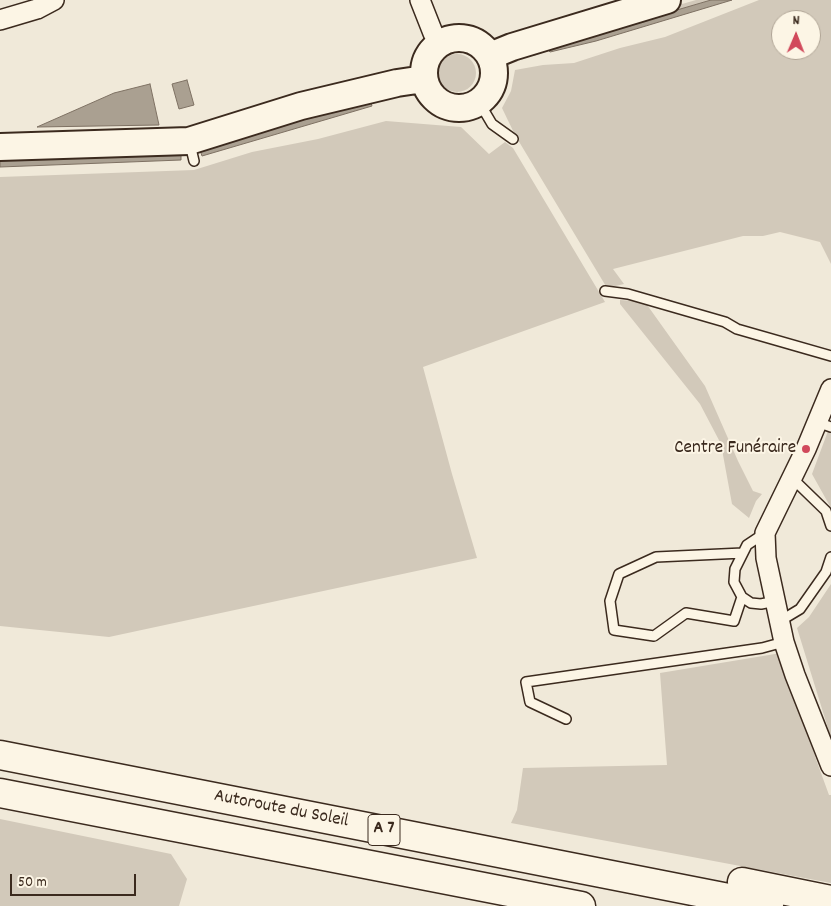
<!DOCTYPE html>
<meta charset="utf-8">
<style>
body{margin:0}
#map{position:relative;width:831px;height:906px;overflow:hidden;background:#f0e9d9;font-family:Dekko,sans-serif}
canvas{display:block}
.north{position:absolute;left:771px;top:10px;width:50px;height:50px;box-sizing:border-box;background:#fcf5e5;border:1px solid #afa495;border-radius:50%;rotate:1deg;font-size:14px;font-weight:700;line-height:20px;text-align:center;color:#3b2a1e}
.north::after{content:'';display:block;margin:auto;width:18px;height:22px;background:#d1495b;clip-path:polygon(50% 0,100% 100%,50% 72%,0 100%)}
.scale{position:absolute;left:10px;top:874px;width:126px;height:22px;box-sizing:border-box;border:2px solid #3b2a1e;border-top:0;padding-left:6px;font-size:15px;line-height:18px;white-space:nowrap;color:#3b2a1e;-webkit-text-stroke:4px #fcf5e5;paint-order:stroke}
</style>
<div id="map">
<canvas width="831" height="906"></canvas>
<div class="north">N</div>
<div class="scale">50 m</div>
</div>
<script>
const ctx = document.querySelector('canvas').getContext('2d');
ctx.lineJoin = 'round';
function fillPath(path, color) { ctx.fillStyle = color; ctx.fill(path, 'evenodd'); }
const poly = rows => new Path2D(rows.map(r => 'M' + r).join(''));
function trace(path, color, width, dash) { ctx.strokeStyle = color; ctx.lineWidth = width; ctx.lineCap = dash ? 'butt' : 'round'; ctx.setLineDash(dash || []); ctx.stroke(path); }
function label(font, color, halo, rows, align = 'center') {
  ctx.font = font + ' Dekko,sans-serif'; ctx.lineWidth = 4; ctx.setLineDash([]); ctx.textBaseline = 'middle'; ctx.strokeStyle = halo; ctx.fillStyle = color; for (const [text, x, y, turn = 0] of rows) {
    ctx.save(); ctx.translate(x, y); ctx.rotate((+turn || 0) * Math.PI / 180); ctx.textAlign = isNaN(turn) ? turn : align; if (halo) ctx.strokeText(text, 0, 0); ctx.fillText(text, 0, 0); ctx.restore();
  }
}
fillPath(poly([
 [696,0,711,0,619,27,534,56,532,52,616,23],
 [759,0,831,0,831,264,820,242,780,232,763,236,743,236,613,269,624,284,607,288,515,135,502,108,511,91,515,70,543,65,574,63,620,48,665,37],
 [781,20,811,20,811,50,781,50],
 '438 73a19 19 0 1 1 38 0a19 19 0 1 1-38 0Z',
 [386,121,461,127,489,154,505,142,513,148,605,302,423,367,452,474,477,558,109,637,0,626,0,177,194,170,252,152,318,139],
 [620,300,645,302,705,386,738,461,753,491,762,494,756,501,749,518,732,504,721,444,700,404,620,304],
 [831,423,831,508,812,474],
 [831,584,831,738,797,628,809,617],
 [781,653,817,762,829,795,831,795,831,883,511,823,517,810,523,768,667,765,660,673],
 [0,819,171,854,187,879,179,906,0,906]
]), '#d2c9ba');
const water = poly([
 [711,0,732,0,596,41,550,52,549,51,619,27,711,0],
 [187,80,194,105,179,109,172,84,187,80],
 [150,84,159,125,37,127,114,93,150,84],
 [371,103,372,106,202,156,200,150,314,115,371,103],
 [181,153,181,160,0,167,0,160,181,153]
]);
fillPath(water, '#aaa091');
trace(water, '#7e7163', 1);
const lane = poly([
 [479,102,492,124,513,139],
 [190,144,194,161],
 [605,291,628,294,725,322,737,329,831,356],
 [817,422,831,427],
 [792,478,826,511,831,526],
 [765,533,747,545,735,569,734,582,742,597,751,603,761,604,776,601],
 [742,597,734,621,686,613,654,636,614,630,610,601,619,574,656,557,743,553],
 [780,621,800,609,826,572,831,557],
 [566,719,530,702,526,682,762,648,784,642]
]);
const street = poly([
 [420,0,433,33,440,43],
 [0,20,37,9,54,0],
 [831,389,806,449,765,533,766,558,784,642,795,675,831,766]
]);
const secondary = poly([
 '424 73a35 35 0 1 1 70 0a35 35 0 1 1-70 0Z',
 [490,56,512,47,667,0],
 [0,147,189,141,301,106,397,83,424,79]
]);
const highway = poly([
 [0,755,769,906],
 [0,793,581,906],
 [742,882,831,900]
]);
trace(lane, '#3b2a1e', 12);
trace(street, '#3b2a1e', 22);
trace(secondary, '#3b2a1e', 30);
trace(highway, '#3b2a1e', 31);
trace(lane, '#fcf5e5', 9);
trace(street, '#fcf5e5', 19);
trace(secondary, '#fcf5e5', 26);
trace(highway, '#fcf5e5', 28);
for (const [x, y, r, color] of [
 [806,449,5,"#d1495b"]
]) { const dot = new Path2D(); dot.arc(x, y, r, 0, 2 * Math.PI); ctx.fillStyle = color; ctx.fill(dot); trace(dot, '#fcf5e5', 2); }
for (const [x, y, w] of [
 [384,830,32]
]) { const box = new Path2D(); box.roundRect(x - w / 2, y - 15.5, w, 31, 4); ctx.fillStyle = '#fcf5e5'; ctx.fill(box); trace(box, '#3b2a1e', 1); }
label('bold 18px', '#3b2a1e', null, [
 ["A 7",384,830]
]);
label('19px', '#3b2a1e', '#fcf5e5', [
 ["Centre Funéraire",796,449]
], 'right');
label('19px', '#3b2a1e', '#fcf5e5', [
 ["Autoroute du Soleil",281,810,11]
]);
</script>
